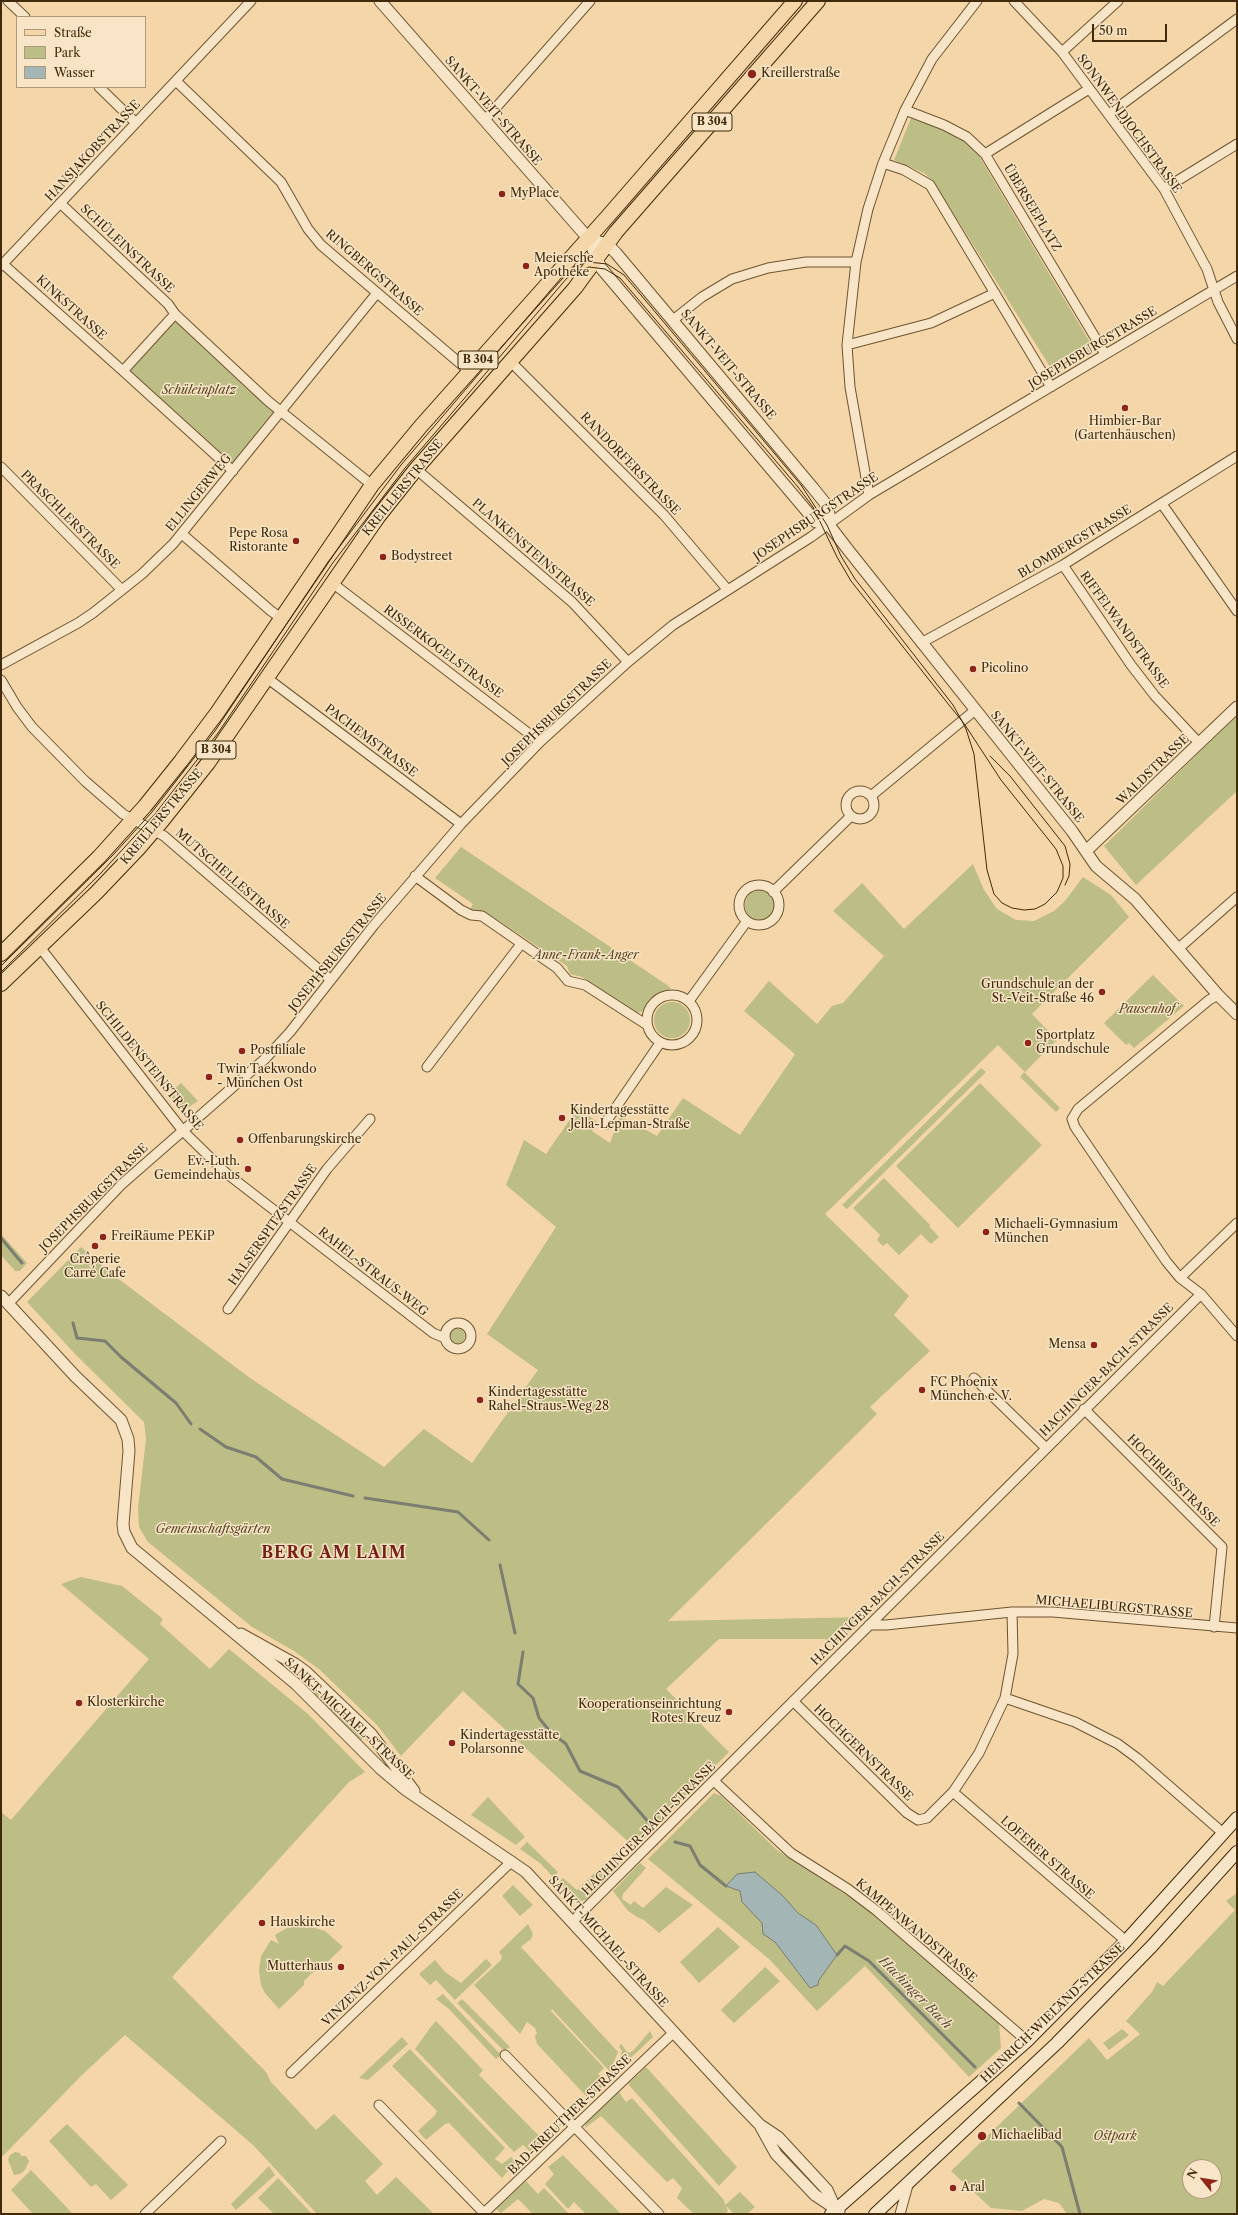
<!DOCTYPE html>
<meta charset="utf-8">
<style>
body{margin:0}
#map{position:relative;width:1238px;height:2215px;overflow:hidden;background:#f5d6a8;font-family:"Libre Caslon Text",serif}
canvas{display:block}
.frame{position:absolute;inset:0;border:2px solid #402a09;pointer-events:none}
.legend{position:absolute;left:16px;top:16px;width:130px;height:72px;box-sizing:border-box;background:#f8e4c6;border:1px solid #ae9a7a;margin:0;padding:5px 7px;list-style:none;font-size:12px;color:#402a09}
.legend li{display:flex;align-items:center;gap:8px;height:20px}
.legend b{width:20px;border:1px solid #ae9a7a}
.north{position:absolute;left:1182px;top:2159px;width:40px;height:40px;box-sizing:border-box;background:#f8e4c6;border:1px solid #ae9a7a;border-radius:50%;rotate:300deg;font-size:11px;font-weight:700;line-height:16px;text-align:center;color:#402a09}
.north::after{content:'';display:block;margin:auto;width:14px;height:18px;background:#8f2418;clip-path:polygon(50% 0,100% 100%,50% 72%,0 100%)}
.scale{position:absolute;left:1092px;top:24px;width:75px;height:18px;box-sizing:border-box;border:2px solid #402a09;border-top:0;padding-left:5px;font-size:12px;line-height:14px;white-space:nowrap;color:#402a09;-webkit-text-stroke:3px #f8e4c6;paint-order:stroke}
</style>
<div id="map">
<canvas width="1238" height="2215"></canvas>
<div class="frame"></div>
<ul class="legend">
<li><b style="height:5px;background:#f5d6a8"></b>Straße</li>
<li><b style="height:11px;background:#bdbd86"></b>Park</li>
<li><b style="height:11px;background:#a3b6b5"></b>Wasser</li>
</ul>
<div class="north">N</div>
<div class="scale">50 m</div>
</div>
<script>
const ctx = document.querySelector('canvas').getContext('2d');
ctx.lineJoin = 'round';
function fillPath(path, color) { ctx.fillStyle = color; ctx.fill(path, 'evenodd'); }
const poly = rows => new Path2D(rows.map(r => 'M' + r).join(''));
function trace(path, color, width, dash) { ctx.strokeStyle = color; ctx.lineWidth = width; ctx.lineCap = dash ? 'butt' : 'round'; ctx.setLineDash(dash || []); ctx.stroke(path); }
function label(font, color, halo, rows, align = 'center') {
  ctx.font = font + ' "Libre Caslon Text",serif'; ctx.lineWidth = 3; ctx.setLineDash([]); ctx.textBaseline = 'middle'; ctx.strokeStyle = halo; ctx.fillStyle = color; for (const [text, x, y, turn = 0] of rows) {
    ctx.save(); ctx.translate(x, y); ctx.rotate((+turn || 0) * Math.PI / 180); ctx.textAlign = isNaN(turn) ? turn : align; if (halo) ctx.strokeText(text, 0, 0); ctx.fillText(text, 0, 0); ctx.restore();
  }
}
fillPath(poly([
 [911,118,942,129,964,140,979,156,1094,349,1054,373,933,181,924,173,894,160],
 [173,317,273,412,229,467,124,368],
 [1237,715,1237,791,1136,885,1104,846],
 [461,847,670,987,670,991,653,996,647,1003,644,1011,637,1013,582,977,570,974,567,966,484,911,469,911,473,904,435,878],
 [973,864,984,890,997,909,1016,920,1034,921,1054,911,1065,901,1083,877,1111,895,1129,917,1032,1014,1057,1040,1025,1072,998,1045,825,1214,909,1296,894,1315,930,1351,870,1407,877,1414,668,1621,866,1617,835,1647,825,1639,719,1639,666,1689,729,1752,635,1848,463,1691,401,1756,377,1725,320,1670,294,1651,252,1627,148,1542,139,1527,138,1508,146,1439,144,1422,76,1355,27,1302,81,1247,112,1274,250,1378,384,1467,424,1429,472,1463,538,1370,487,1334,556,1227,506,1185,524,1140,546,1154,578,1108,597,1122,592,1131,610,1143,620,1116,657,1136,683,1098,740,1135,795,1054,744,1011,769,981,817,1024,832,1006,843,1003,884,956,833,911,862,883,904,929],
 '745 905a15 15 0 1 1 30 0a15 15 0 1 1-30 0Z',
 [1153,975,1184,1006,1134,1048,1129,1043,1126,1045,1104,1023],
 '654 1020a18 18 0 1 1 36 0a18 18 0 1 1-36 0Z',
 [981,1068,986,1072,847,1209,842,1205],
 [1024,1072,1060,1108,1056,1112,1020,1077],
 [181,1083,198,1101,183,1111,167,1096],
 [980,1083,1042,1145,958,1228,896,1166],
 [884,1178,930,1225,929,1226,939,1237,931,1244,921,1234,899,1255,887,1243,883,1246,877,1240,880,1235,853,1208],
 [1,1234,27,1263,20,1271,15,1271,1,1255],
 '449 1336a8 8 0 1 1 16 0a8 8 0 1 1-16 0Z',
 [81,1577,122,1586,163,1619,160,1624,210,1669,229,1649,308,1714,365,1772,349,1782,172,1977,266,2072,271,2082,316,2130,334,2114,383,2164,365,2181,377,2195,396,2177,434,2214,317,2214,253,2145,125,2035,82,2075,1,2158,1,1812,11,1820,149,1659,61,1584],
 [306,1678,366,1736,360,1741,301,1685],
 [714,1793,721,1796,777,1850,865,1907,999,2023,1001,2048,969,2077,865,1966,817,2011,769,1959,648,1859],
 [488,1797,525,1837,516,1845,471,1815],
 [527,1842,558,1872,553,1877,541,1864,520,1849],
 [614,1854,620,1858,621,1864,586,1900,577,1902,559,1882,563,1878,577,1890],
 [640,1863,646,1868,623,1894,622,1899,631,1905,634,1901,643,1908,666,1887,693,1905,659,1933,644,1920,637,1917,628,1911,613,1891],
 [513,1885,533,1905,520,1916,502,1896],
 [1237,1893,1237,2214,1067,2214,1059,2203,1044,2199,1022,2211,991,2208,951,2171,1089,2038,1107,2060,1140,2034,1126,2021,1152,1992,1157,1982,1163,1986,1235,1910,1226,1901],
 [1190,2167,1214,2167,1214,2191,1190,2191],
 [528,1924,533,1934,531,1939,521,1947,618,2052,613,2064,619,2071,614,2076,552,2009,551,2011,604,2068,598,2074,607,2082,579,2109,577,2107,587,2097,537,2044,535,2036,537,2033,535,2028,527,2022,520,2034,474,1985,501,1960,502,1956,499,1952],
 [305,1925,325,1931,343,1947,319,1970,312,1973,304,1981,304,1985,279,2009,265,1993,261,1985,259,1971,261,1956,271,1940,279,1944,275,1935,287,1928],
 [718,1927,740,1947,699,1983,680,1962],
 [486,1959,492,1965,455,2000,436,1980,430,1985,419,1974,435,1960,445,1972,461,1983],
 [765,1967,780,1981,734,2023,721,2010],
 [443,1994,501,2055,496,2059,449,2009,436,1999],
 [462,1999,510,2047,504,2051,457,2003],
 [436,2021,483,2070,479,2075,543,2140,561,2123,560,2127,532,2153,523,2145,514,2152,415,2049,430,2028],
 [1122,2029,1129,2035,1109,2050,1103,2043],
 [650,2031,653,2037,622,2066,619,2062,622,2051,619,2047,621,2044,628,2053,633,2051],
 [402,2037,408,2044,368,2080,359,2078],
 [410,2049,505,2148,495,2159,502,2164,511,2157,516,2162,502,2178,449,2123,445,2124,426,2140,418,2131,435,2115,437,2111,392,2066],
 [646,2067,737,2167,719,2186,628,2084],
 [619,2092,626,2102,632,2098,724,2200,725,2205,740,2192,755,2207,747,2214,734,2214,726,2206,728,2211,725,2214,694,2214,677,2198,682,2188,673,2178,667,2182,601,2116,585,2128,586,2123],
 [67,2124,128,2185,111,2200,96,2184,91,2187,49,2141],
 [15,2152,20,2153,21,2156,26,2156,29,2161,25,2170,20,2174,14,2175,8,2160,10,2155],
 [563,2155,621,2214,586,2214,574,2202,568,2209,545,2184,554,2174,548,2167],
 [269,2166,275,2175,236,2210,231,2204],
 [31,2170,73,2214,33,2214,11,2190],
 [278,2178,312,2214,274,2214,258,2198],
 [526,2181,538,2194,544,2188,569,2214,533,2214,518,2199,501,2213,496,2209]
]), '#bdbd86');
const water = poly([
 [755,1872,783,1896,798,1913,816,1925,837,1955,819,1980,818,1985,810,1988,775,1942,763,1934,762,1923,742,1902,740,1891,726,1886,737,1874,755,1872]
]);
fillPath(water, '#a3b6b5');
trace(water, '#7b7e70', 1);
trace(poly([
 [1,1238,22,1263],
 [73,1323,77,1338,105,1341,121,1357,176,1403,191,1424],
 [200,1429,226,1447,256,1457,282,1479,353,1496],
 [365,1498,458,1512,489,1540],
 [500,1565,515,1633],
 [523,1652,518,1684,533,1698,539,1718,548,1729],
 [552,1733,566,1744,580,1771,618,1787,651,1825],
 [675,1842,690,1846,700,1865,726,1886],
 [837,1955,845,1946,869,1961,975,2067],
 [1019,2103,1062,2147,1080,2214]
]), '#7b7e70', 3);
const minor = poly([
 [8,1,25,17],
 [1014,1,1062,52,1164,189,1207,269,1218,302,1237,339],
 [1062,52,1118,1],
 [176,81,281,182,308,229,321,245,469,371],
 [99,87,136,123],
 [905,110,944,125,967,137,985,154,1105,354],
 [1109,114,1237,19],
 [485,120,590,1],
 [985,154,1089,89],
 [883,163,904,170,930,185,1051,387],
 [1164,189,1237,144],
 [60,203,168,304,175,314],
 [3,264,123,371],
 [1,266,251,1],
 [673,320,702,297,732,279,768,268,806,262,856,262],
 [847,345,931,323,995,293],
 [510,361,664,515,727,589],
 [1,467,122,590],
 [416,469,572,602,628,662],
 [233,471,123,371,175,314,268,401,372,485],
 [869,495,850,387,847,345,856,262,868,209,883,163,905,110,932,59,977,1],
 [1162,504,1237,611],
 [182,534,271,611,281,618],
 [1063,565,1131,665,1155,696,1199,743],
 [331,582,540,742],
 [921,643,1063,565,1237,456],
 [1,665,78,623,93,613,142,574,173,544,377,293],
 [267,678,461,824],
 [1,680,17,707,32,727,85,781,123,814,164,836,331,980],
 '846 805a14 14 0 1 1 28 0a14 14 0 1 1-28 0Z',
 [871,796,974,711],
 [415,876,461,910,471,915,482,916,557,968,568,981,585,985,647,1025],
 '739 905a20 20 0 1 1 40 0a20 20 0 1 1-40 0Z',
 [773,892,851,816],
 [39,946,183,1131,226,1173,433,1333,445,1338],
 [1179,948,1237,897],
 '647 1020a25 25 0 1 1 50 0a25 25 0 1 1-50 0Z',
 [1218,995,1209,1000,1078,1109,1072,1119,1075,1127,1166,1261,1180,1278,1201,1294,1237,1336],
 [689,1001,747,921],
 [427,1067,521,944],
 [607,1124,608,1119,660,1043],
 [1180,1278,1237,1223],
 [8,1304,122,1184,266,1058,290,1032,374,925,461,824,540,742,628,662,673,625,811,537,869,495,1237,276],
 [228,1309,327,1169,370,1119],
 '445 1336a13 13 0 1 1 26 0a13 13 0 1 1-26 0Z',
 [974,1378,1046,1448],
 [1084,1409,1222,1547,1214,1627],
 [869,1625,886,1625,1012,1612,1053,1612,1237,1628],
 [1005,1698,1075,1722,1118,1744,1137,1758,1223,1833],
 [793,1701,907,1813,918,1820,927,1818,953,1792,979,1753,1005,1698,1013,1654,1012,1612],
 [714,1781,791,1853,848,1889,877,1911,1027,2041],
 [953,1792,1126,1941],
 [572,1922,1201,1294],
 [505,2055,659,2214],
 [291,2073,512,1861],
 [379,2105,485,2214],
 [145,2214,221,2141],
 [483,2214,673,2033],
 [900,2214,908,2185]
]);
const tertiary = poly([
 [380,1,588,238,601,268,816,522,829,525],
 [588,238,608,245,616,253,813,488,825,503,829,514,829,525,849,551,1072,831,1096,866,1135,899,1218,995,1237,1014],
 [1086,851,1237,707],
 [1,1296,75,1376,121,1420,128,1439,129,1451,123,1524,124,1532,132,1548,296,1684,381,1769,406,1790,526,1872,737,2101,760,2125,778,2137,827,2190,836,2210],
 [241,1634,295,1664,306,1672,371,1734,414,1791],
 [761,2127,776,2154,815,2195,839,2211]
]);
const secondary = poly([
 [831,2214,1027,2041,1126,1941,1237,1818],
 [875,2214,1057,2043,1152,1946,1237,1852]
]);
const primary = poly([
 [1,954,99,857,145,806,181,761,217,713,372,485,421,426,609,215,795,1],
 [1,984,96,893,138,849,162,821,208,763,378,517,416,469,575,288,616,232,818,1]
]);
trace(minor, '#6d5531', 11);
trace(tertiary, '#6d5531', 13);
trace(secondary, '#402a09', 14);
trace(primary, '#402a09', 16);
trace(minor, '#f8e4c6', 9);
trace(tertiary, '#f8e4c6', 11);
trace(secondary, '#f8e4c6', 12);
trace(primary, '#f5d6a8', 14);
trace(poly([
 [990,756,1010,776,1065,846,1070,864,1069,876,1065,885],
 [1,966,114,854,152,812,215,731,328,562,401,465,561,278,575,266,588,262,607,264,624,275,801,485,827,525,841,556,855,579,953,705,962,721,966,729,974,754,987,870,994,894,1002,903,1012,908,1024,910,1035,909,1045,904,1057,892,1063,878,1063,866,1056,849,1001,780,965,725,962,721,949,705,851,581,837,557,813,507,798,487,620,278,605,269,589,267,577,271,567,278,405,468,332,564,218,733,155,814,101,873,1,972]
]), '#402a09', 1);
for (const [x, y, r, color] of [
 [752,74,5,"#8f2418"],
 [502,194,4,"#8f2418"],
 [526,266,4,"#8f2418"],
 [1125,408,4,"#8f2418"],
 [296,541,4,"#8f2418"],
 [383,557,4,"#8f2418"],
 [973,669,4,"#8f2418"],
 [1102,992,4,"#8f2418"],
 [1028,1043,4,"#8f2418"],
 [242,1051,4,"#8f2418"],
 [209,1077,4,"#8f2418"],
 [562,1118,4,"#8f2418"],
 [240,1140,4,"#8f2418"],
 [248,1169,4,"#8f2418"],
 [986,1232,4,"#8f2418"],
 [103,1237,4,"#8f2418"],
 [95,1246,4,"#8f2418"],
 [1094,1345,4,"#8f2418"],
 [922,1390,4,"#8f2418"],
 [480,1400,4,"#8f2418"],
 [79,1703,4,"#8f2418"],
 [729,1712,4,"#8f2418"],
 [452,1743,4,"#8f2418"],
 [262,1923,4,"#8f2418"],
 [341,1967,4,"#8f2418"],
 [982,2136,5,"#8f2418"],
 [953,2188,4,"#8f2418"]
]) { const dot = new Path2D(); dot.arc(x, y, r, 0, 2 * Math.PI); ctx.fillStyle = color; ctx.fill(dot); trace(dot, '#f8e4c6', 1.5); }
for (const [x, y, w] of [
 [712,122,40],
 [478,360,40],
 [216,750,40]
]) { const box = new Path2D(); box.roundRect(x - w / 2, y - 9, w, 18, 3); ctx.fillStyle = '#f8e4c6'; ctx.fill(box); trace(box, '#402a09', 1); }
label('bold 11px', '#402a09', null, [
 ["B 304",712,122],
 ["B 304",478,360],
 ["B 304",216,750]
]);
label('12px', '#402a09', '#f8e4c6', [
 ["Kreillerstraße",761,74],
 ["MyPlace",510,194],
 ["Meiersche",534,259],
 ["Apotheke",534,273],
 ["Himbier-Bar",1125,422,"center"],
 ["(Gartenhäuschen)",1125,436,"center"],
 ["Pepe Rosa",288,534,"right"],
 ["Ristorante",288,548,"right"],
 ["Bodystreet",391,557],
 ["Picolino",981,669],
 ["Grundschule an der",1094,985,"right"],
 ["St.-Veit-Straße 46",1094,999,"right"],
 ["Sportplatz",1036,1036],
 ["Grundschule",1036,1050],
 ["Postfiliale",250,1051],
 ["Twin Taekwondo",217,1070],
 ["- München Ost",217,1084],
 ["Kindertagesstätte",570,1111],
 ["Jella-Lepman-Straße",570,1125],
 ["Offenbarungskirche",248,1140],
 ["Ev.-Luth.",240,1162,"right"],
 ["Gemeindehaus",240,1176,"right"],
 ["Michaeli-Gymnasium",994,1225],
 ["München",994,1239],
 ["FreiRäume PEKiP",111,1237],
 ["Crêperie",95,1260,"center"],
 ["Carré Cafe",95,1274,"center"],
 ["Mensa",1086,1345,"right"],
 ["FC Phoenix",930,1383],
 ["München e. V.",930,1397],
 ["Kindertagesstätte",488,1393],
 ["Rahel-Straus-Weg 28",488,1407],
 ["Klosterkirche",87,1703],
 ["Kooperationseinrichtung",721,1705,"right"],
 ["Rotes Kreuz",721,1719,"right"],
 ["Kindertagesstätte",460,1736],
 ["Polarsonne",460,1750],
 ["Hauskirche",270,1923],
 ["Mutterhaus",333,1967,"right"],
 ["Michaelibad",991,2136],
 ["Aral",961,2188]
], 'left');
label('12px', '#402a09', '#f8e4c6', [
 ["SANKT-VEIT-STRASSE",493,111,49],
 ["SONNWENDJOCHSTRASSE",1129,124,54],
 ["HANSJAKOBSTRASSE",93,151,-47],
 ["ÜBERSEEPLATZ",1032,208,59],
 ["SCHÜLEINSTRASSE",127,249,43],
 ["RINGBERGSTRASSE",374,273,41],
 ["KINKSTRASSE",71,308,42],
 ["JOSEPHSBURGSTRASSE",1093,348,-31],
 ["SANKT-VEIT-STRASSE",728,365,50],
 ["RANDORFERSTRASSE",630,464,46],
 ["KREILLERSTRASSE",403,488,-51],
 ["ELLINGERWEG",199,493,-51],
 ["JOSEPHSBURGSTRASSE",816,517,-34],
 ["PRASCHLERSTRASSE",70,520,45],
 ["BLOMBERGSTRASSE",1075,542,-31],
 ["PLANKENSTEINSTRASSE",533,553,41],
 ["RIFFELWANDSTRASSE",1124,630,54],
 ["RISSERKOGELSTRASSE",443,652,37],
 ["JOSEPHSBURGSTRASSE",557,713,-44],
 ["PACHEMSTRASSE",371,741,37],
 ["SANKT-VEIT-STRASSE",1037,767,51],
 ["WALDSTRASSE",1153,770,-44],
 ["KREILLERSTRASSE",162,817,-50],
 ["MUTSCHELLESTRASSE",232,879,41],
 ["JOSEPHSBURGSTRASSE",338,953,-51],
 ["SCHILDENSTEINSTRASSE",149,1066,51],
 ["JOSEPHSBURGSTRASSE",94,1198,-45],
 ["HALSERSPITZSTRASSE",273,1225,-55],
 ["RAHEL-STRAUS-WEG",373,1272,38],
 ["HACHINGER-BACH-STRASSE",1107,1370,-45],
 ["HOCHRIESSTRASSE",1173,1481,45],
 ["HACHINGER-BACH-STRASSE",878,1599,-45],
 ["MICHAELIBURGSTRASSE",1114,1607,5],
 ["SANKT-MICHAEL-STRASSE",349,1719,43],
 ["HOCHGERNSTRASSE",863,1753,44],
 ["HACHINGER-BACH-STRASSE",649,1829,-45],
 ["LOFERER STRASSE",1047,1858,41],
 ["KAMPENWANDSTRASSE",916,1931,40],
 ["SANKT-MICHAEL-STRASSE",608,1942,48],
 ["VINZENZ-VON-PAUL-STRASSE",393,1958,-44],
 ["HEINRICH-WIELAND-STRASSE",1053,2013,-44],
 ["BAD-KREUTHER-STRASSE",570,2115,-44]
]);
label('italic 12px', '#594722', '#f8e4c6', [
 ["Schüleinplatz",199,391],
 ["Anne-Frank-Anger",586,956],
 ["Pausenhof",1147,1010],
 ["Gemeinschaftsgärten",213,1530],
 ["Ostpark",1115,2137]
]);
label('italic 13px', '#594d34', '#f8e4c6', [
 ["Hachinger Bach",915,1993,45]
]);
ctx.letterSpacing = '1px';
label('bold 16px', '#7a1f14', '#f8e4c6', [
 ["BERG AM LAIM",334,1553]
]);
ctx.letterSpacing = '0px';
</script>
